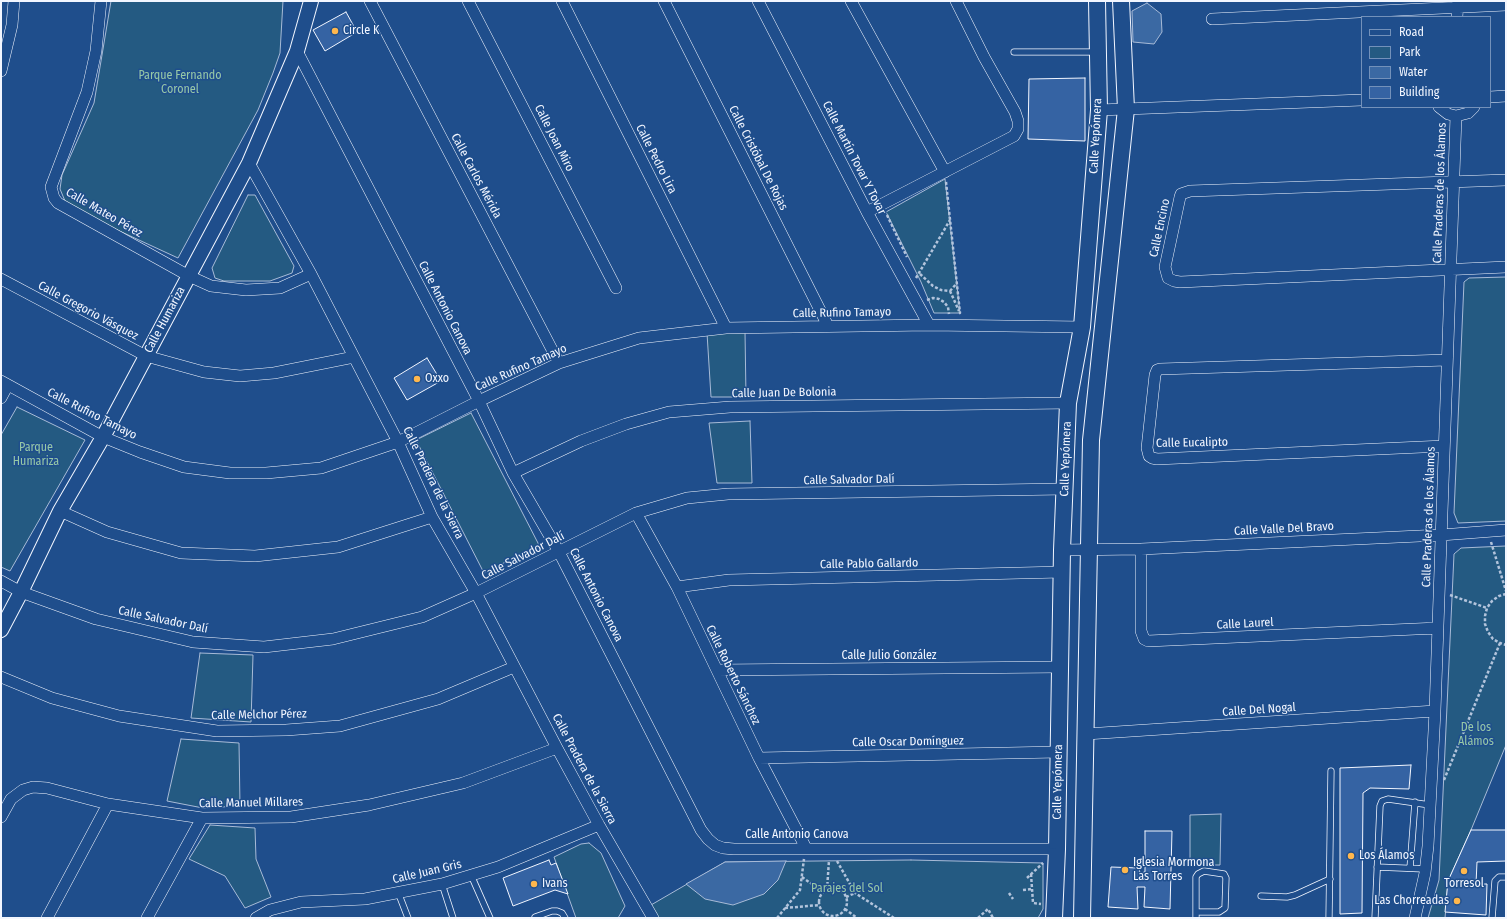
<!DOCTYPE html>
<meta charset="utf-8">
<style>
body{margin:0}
#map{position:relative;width:1507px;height:919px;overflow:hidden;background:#1f4e8c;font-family:"Fira Sans Condensed",sans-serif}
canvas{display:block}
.frame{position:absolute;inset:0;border:2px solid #f2f6ff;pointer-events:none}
.legend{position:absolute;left:1361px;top:16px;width:130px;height:92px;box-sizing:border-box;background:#1f4e8c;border:1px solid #7391ba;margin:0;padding:5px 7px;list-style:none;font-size:12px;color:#f2f6ff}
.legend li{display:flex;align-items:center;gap:8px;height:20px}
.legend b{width:20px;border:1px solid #7391ba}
</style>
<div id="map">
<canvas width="1507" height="919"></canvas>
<div class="frame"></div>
<ul class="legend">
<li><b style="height:5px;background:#1f4e8c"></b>Road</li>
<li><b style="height:11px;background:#245a82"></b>Park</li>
<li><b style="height:11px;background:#3b69a3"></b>Water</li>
<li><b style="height:11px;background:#3563a3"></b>Building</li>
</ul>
</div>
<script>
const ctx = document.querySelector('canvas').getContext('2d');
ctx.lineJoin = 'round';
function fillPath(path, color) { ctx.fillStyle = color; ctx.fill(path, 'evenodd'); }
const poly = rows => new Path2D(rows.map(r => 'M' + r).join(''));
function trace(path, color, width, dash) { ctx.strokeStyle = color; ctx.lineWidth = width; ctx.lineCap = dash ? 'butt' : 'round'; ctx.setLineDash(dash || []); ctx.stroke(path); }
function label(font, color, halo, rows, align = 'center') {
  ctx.font = font + ' "Fira Sans Condensed",sans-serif'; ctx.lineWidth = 3; ctx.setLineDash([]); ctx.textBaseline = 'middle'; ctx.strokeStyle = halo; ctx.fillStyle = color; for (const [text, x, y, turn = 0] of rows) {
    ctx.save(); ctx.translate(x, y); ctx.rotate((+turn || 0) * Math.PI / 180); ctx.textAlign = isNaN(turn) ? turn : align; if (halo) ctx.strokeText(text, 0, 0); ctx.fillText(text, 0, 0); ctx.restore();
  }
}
const green = poly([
 [111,1,283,1,280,53,273,73,258,110,178,258,76,211,65,201,60,189,62,175,94,103,111,1],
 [945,179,960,313,934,313,921,282,886,212,945,179],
 [248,195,255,195,294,266,292,273,270,281,224,281,215,278,212,268,248,195],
 [1506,277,1506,521,1458,523,1454,513,1464,282,1469,278,1506,277],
 [745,331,746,397,711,397,707,333,745,331],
 [17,407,85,440,10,571,1,567,1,435,17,407],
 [471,413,539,545,484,573,416,440,471,413],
 [750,421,752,483,717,483,709,423,750,421],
 [1506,546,1506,745,1471,830,1448,881,1445,918,1428,918,1439,880,1454,554,1461,548,1506,546],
 [200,653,253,655,251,722,191,718,200,653],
 [181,739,239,743,240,806,203,808,167,801,181,739],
 [1221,814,1220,865,1190,865,1190,815,1221,814],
 [210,825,255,828,256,859,271,897,245,908,225,876,189,859,210,825],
 [589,843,601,853,625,906,618,918,576,918,554,857,581,844,589,843],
 [911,860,1043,863,1043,909,1038,918,659,918,654,915,651,905,725,862,911,860]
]);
fillPath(green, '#245a82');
trace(green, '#a8bbd7', 1);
const water = poly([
 [1147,3,1161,14,1162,32,1154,44,1133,42,1132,11,1147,3],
 [786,861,778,880,764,894,733,905,705,899,686,884,725,862,786,861]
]);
fillPath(water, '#3b69a3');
trace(water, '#a8bbd7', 1);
const building = poly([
 [346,12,357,32,325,51,313,30,346,12],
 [1085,78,1085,141,1028,139,1029,79,1085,78],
 [427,358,441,381,407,400,394,378,427,358],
 [1411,765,1409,789,1370,788,1363,793,1362,913,1340,914,1340,768,1411,765],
 [1471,830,1506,830,1506,861,1477,862,1476,884,1487,884,1486,915,1445,912,1448,881,1471,830],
 [1145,831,1172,831,1170,909,1144,907,1145,887,1137,887,1138,909,1108,907,1111,867,1139,868,1140,873,1145,872,1145,831],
 [549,860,551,865,556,863,568,894,555,890,513,906,503,878,549,860]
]);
fillPath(building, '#3563a3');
trace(building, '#f2f6ff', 1);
const service = poly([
 [1014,52,1096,52],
 [1377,867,1425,869],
 [1410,868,1415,802],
 [471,875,490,918],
 [442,884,453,918],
 [398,892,408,918],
 [1261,896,1287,897,1295,895,1330,879],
 [535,917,552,911,557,911,562,913,565,918],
 [1196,918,1196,877,1198,874,1204,871,1224,874,1226,878,1225,908,1219,912,1196,912],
 [1329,918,1331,771],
 [1375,918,1380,806,1382,801,1388,799,1430,805],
 [1492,918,1495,881,1499,877,1506,877]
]);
const minor = poly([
 [101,1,96,51,87,92,51,187,54,198,58,203,189,276,211,286,246,290,280,288,311,274],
 [370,1,559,363],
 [468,1,616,288],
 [562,1,726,328],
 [664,1,828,326],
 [758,1,867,212,929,325],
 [851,1,945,172],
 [1457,17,1458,1],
 [1212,19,1506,5],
 [297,51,479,401,513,473,559,552,701,830,708,839,715,845,723,848,734,849,1057,849],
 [1,71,12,25,14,1],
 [1490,97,1506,96],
 [1439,107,1448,114,1456,116,1468,113,1474,107],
 [1099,110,1362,100],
 [249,163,311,274,398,442,432,517,476,593,557,748,599,825,653,918],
 [1506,180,1190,191,1181,194,1180,197,1165,267,1168,278,1174,281,1180,282,1506,267],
 [867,212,1014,136,1018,129,1018,121,1015,112,984,57,956,1],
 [1,279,146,356,204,372,240,376,274,373,354,357],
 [1,381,103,437,140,452,184,467,230,473,266,473,321,468,398,442,479,401,559,363,639,338,726,328,929,325,1082,327],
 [1,398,8,385],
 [1444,446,1157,459,1152,458,1149,456,1147,448,1155,375,1157,370,1160,369,1447,360],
 [513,473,581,441,626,424,669,412,730,407,1068,403],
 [60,511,107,532,181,553,255,556,338,547,432,517],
 [636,513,677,587,759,758,806,848],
 [1141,549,1141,631,1144,639,1148,641,1438,628],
 [1062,550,1141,549,1441,535,1506,530],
 [1,581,21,592,96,619,193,642,264,647,333,639,422,617,476,593,636,513,687,498,728,494,1065,489],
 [677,587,729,580,1062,572],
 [717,670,1060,667],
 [1,677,52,698,119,716,217,731,286,730,340,726,438,699,514,667],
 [1086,734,1435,711],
 [759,758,1058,752],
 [1,817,11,799,23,790,33,787,47,788,108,804,202,818,291,817,369,805,463,783,557,748],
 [47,918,108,804],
 [147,918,202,818],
 [256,918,270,910,301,902,365,899,442,884,498,867,599,825],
 [1415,918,1425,873,1428,846,1435,711,1456,116]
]);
const tertiary = poly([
 [1,630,21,592,60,511,103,437,249,163,297,51,311,1]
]);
const secondary = poly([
 [1054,918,1057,849,1062,550,1068,403,1082,327,1099,110,1097,1],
 [1082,918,1091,440,1126,109,1121,1]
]);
trace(service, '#f2f6ff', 7);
trace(minor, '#f2f6ff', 12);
trace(tertiary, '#f2f6ff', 16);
trace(secondary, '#f2f6ff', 18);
trace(poly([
 [946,182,960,313,959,313],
 [887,215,907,257],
 [920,274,933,286,941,290,950,291],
 [916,278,950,220],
 [950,291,959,311],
 [950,291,957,283],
 [927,300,933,298,939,299,944,302,948,307,949,314],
 [1491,542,1506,591],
 [1506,594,1499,596,1492,601,1487,608,1485,616,1485,624,1488,632,1493,639,1500,643,1506,645],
 [1450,595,1487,608],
 [1444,780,1500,643],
 [837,861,855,893,894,918],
 [1031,874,1033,903,1041,904],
 [802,877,823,892],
 [1027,878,1043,863],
 '819 902a14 14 0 1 1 28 0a14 14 0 1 1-28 0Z',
 [827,890,829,860],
 [1023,890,1032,889],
 [1009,893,1013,899],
 [846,897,855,893],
 [785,908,820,905],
 [845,909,857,918],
 [777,918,800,890,804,859],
 [978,918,988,909,993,918]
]), '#b3c4dc', 2.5, [3, 2]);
trace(service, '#1f4e8c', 5.5);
trace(minor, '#1f4e8c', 11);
trace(tertiary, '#1f4e8c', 14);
trace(secondary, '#1f4e8c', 16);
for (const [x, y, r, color] of [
 [335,31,4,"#ffb74d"],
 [417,379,4,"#ffb74d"],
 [1351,856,4,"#ffb74d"],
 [1125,870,4,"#ffb74d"],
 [1464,871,4,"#ffb74d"],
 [534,884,4,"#ffb74d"],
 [1457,901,4,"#ffb74d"]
]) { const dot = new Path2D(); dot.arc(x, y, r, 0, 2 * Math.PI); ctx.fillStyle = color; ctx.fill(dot); trace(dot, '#1f4e8c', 1.5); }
label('12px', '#f2f6ff', '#1f4e8c', [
 ["Circle K",343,31],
 ["Oxxo",425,379],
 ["Los Álamos",1359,856],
 ["Iglesia Mormona",1133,863],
 ["Las Torres",1133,877],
 ["Ivans",542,884],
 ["Torresol",1464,884,"center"],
 ["Las Chorreadas",1449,901,"right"]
], 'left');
label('12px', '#97c8a6', '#1f4e8c', [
 ["Parque Fernando",180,76],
 ["Coronel",180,90],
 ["Parque",36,448],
 ["Humariza",36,462],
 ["De los",1476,728],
 ["Alámos",1476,742],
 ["Parajes del Sol",847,889]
]);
label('12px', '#f2f6ff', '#1f4e8c', [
 ["Calle Yepómera",1096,136,-87],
 ["Calle Joan Miro",554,138,63],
 ["Calle Cristóbal De Rojas",758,158,63],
 ["Calle Martín Tovar Y Tovar",854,158,63],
 ["Calle Pedro Lira",656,159,63],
 ["Calle Carlos Mérida",476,176,62],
 ["Calle Praderas de los Álamos",1440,193,-88],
 ["Calle Mateo Pérez",104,213,30],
 ["Calle Encino",1160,228,-78],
 ["Calle Antonio Canova",445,308,63],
 ["Calle Gregorio Vásquez",88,311,28],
 ["Calle Rufino Tamayo",842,313,-1],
 ["Calle Humariza",165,320,-62],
 ["Calle Rufino Tamayo",521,368,-24],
 ["Calle Juan De Bolonia",784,393,-1],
 ["Calle Rufino Tamayo",92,414,27],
 ["Calle Eucalipto",1192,443,-1],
 ["Calle Yepómera",1066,459,-88],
 ["Calle Salvador Dalí",849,480,-1],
 ["Calle Pradera de la Sierra",433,483,64],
 ["Calle Praderas de los Álamos",1429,517,-88],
 ["Calle Valle Del Bravo",1284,529,-3],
 ["Calle Salvador Dalí",523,556,-27],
 ["Calle Pablo Gallardo",869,564,-1],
 ["Calle Antonio Canova",596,595,63],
 ["Calle Salvador Dalí",163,620,12],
 ["Calle Laurel",1245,624,-3],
 ["Calle Julio González",889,656],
 ["Calle Roberto Sánchez",733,675,64],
 ["Calle Del Nogal",1259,710,-4],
 ["Calle Melchor Pérez",259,715,-1],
 ["Calle Oscar Domínguez",908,742,-1],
 ["Calle Pradera de la Sierra",584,769,62],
 ["Calle Yepómera",1058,782,-89],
 ["Calle Manuel Millares",251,803,-1],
 ["Calle Antonio Canova",797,835],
 ["Calle Juan Gris",427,872,-13]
]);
</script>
